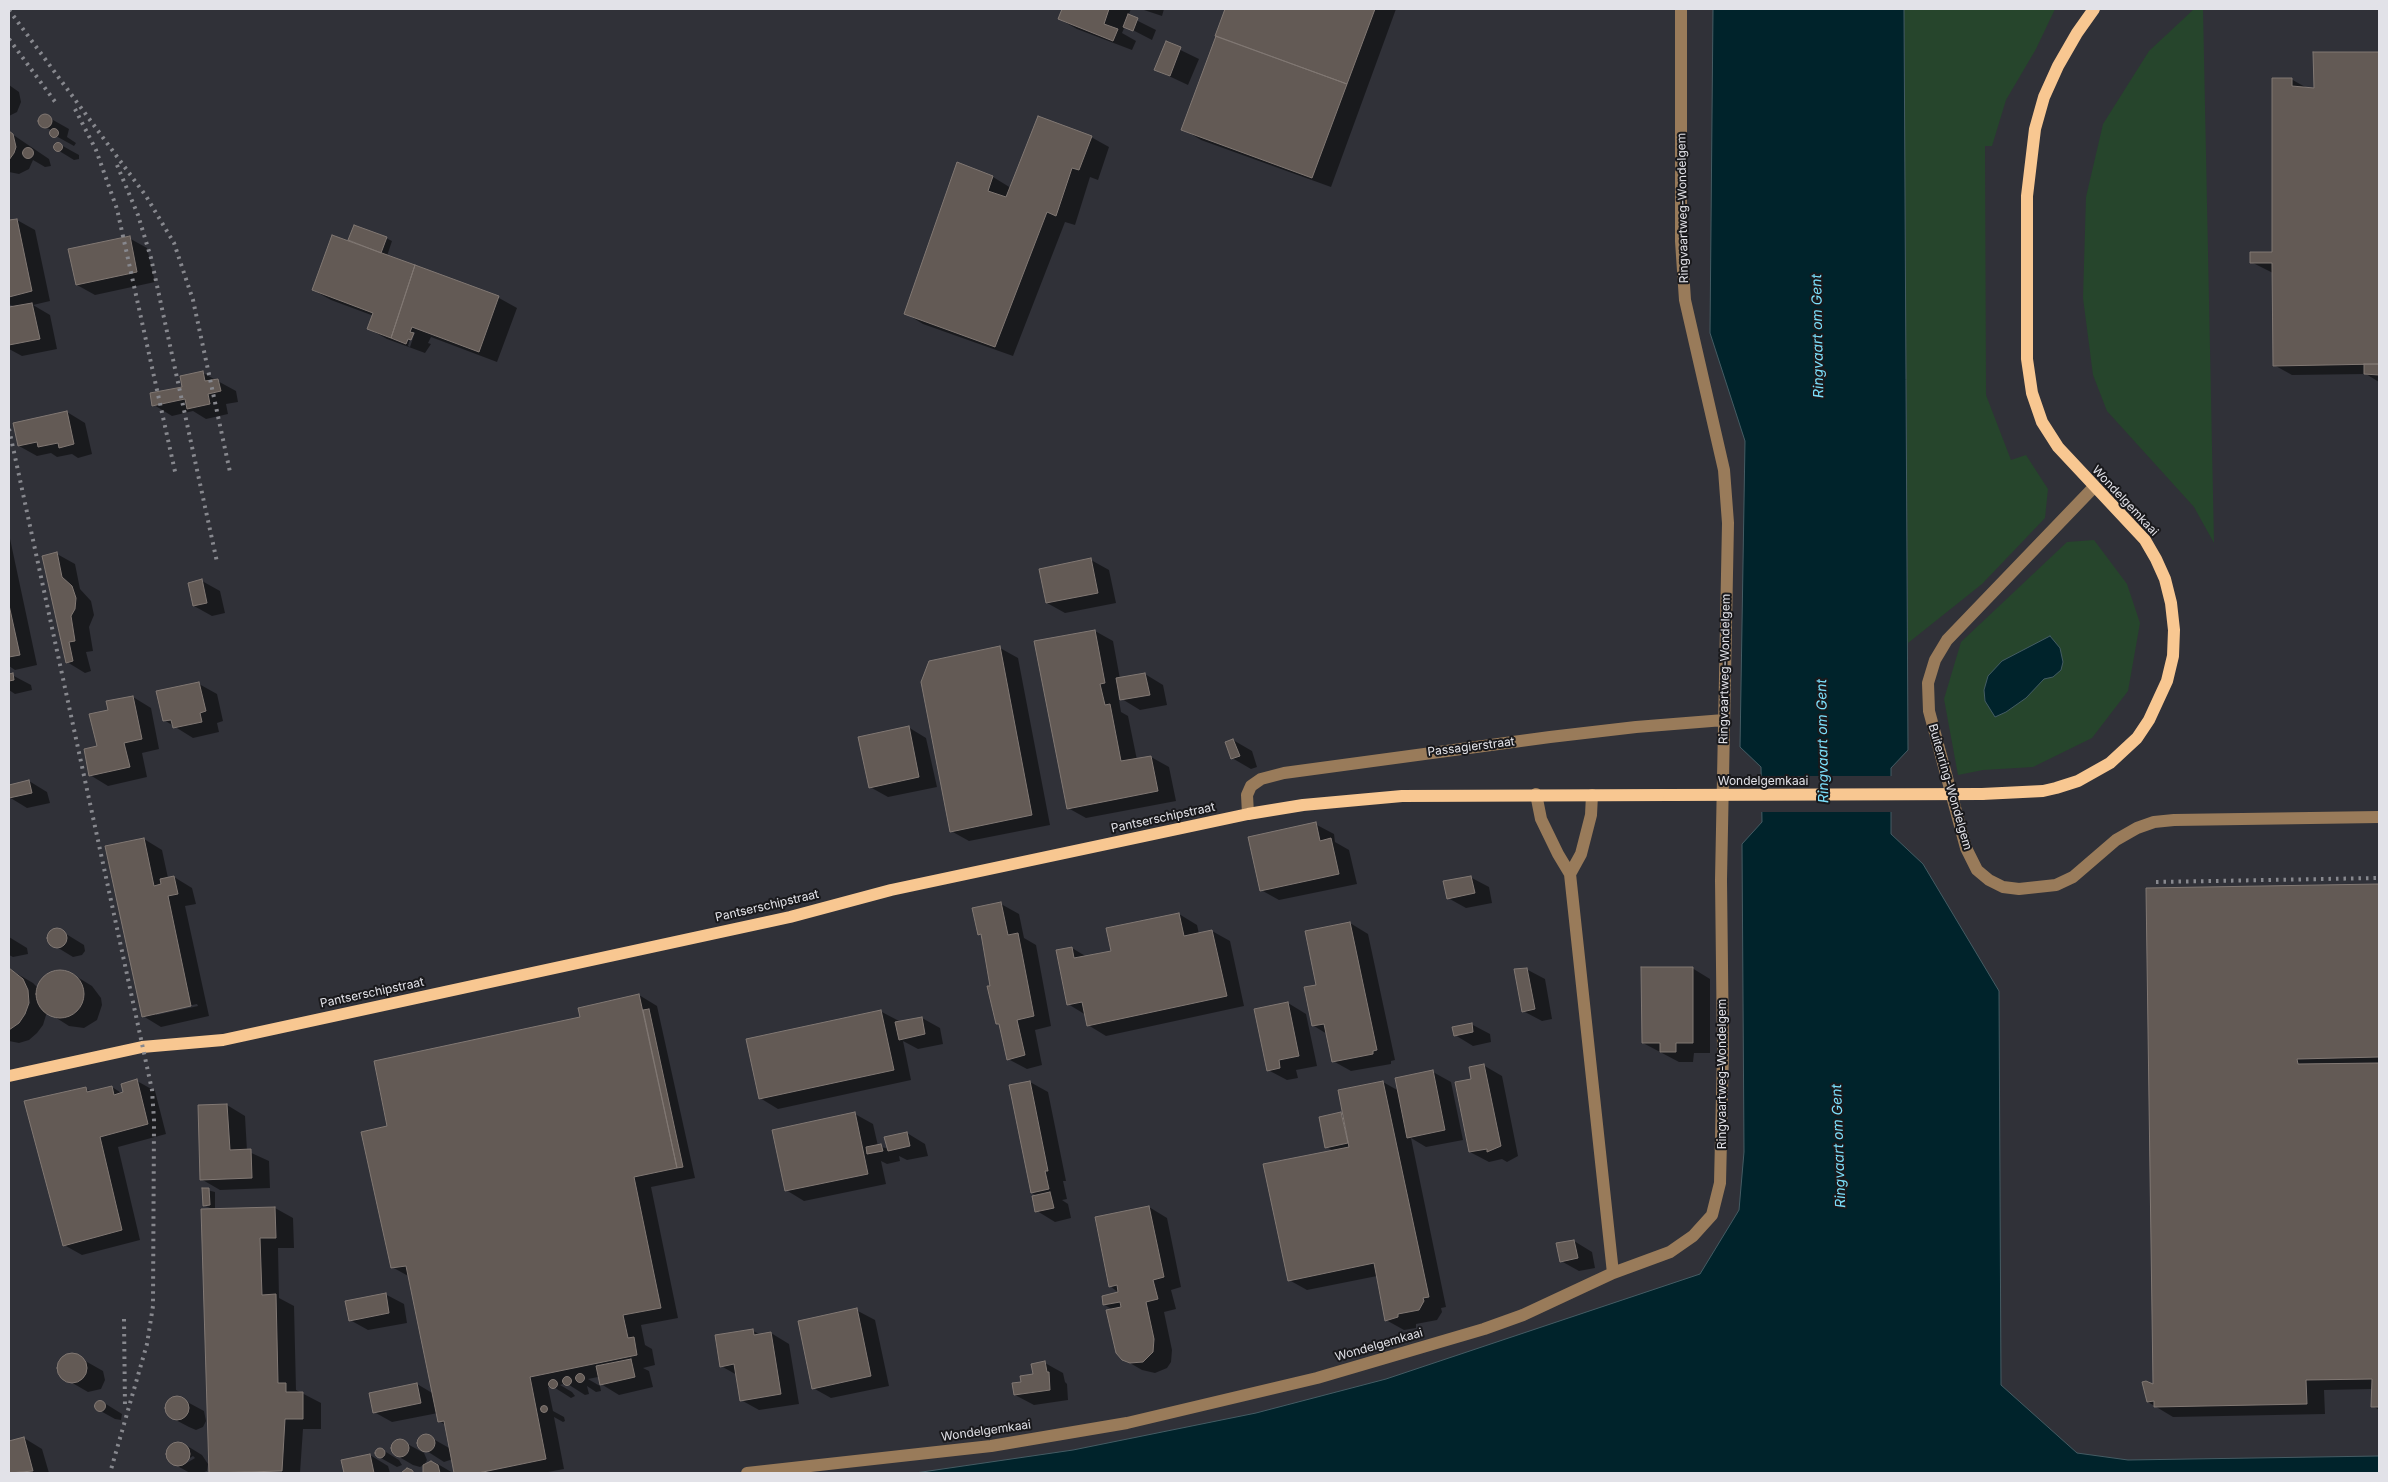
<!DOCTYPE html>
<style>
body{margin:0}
#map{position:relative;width:2388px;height:1482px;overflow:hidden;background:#303138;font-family:Inter,sans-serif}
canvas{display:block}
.frame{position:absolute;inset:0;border:10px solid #e2e2e8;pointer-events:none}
</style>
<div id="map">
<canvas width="2388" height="1482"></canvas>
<div class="frame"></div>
</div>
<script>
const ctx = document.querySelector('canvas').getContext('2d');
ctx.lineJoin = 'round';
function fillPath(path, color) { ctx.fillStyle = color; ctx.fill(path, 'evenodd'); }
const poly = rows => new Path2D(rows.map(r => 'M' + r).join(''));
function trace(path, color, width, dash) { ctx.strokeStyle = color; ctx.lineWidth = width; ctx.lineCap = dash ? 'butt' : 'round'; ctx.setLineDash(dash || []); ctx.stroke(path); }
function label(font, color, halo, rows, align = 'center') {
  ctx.font = font + ' Inter,sans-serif'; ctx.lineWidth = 4; ctx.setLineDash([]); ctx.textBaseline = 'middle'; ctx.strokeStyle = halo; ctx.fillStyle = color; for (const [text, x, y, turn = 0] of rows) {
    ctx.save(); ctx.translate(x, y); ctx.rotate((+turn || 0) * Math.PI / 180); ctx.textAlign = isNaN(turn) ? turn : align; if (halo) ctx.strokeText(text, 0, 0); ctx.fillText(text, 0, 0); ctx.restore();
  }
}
fillPath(poly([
 [1904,9,2055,9,2036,49,2006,100,1992,146,1985,146,1986,395,2011,460,2026,455,2048,489,2045,518,1982,584,1908,643],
 [2194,9,2203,9,2214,543,2194,507,2107,411,2093,375,2083,298,2086,197,2103,124,2149,51],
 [2094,540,2127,584,2140,623,2128,691,2092,738,2033,767,1983,770,1958,775,1944,699,1961,642,2067,542]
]), '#26452c');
const water = poly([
 [1713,9,1904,9,1908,750,1891,768,1891,834,1923,864,1999,991,2001,1385,2077,1453,2128,1460,2379,1456,2379,1473,915,1473,1073,1450,1256,1413,1386,1379,1700,1274,1739,1210,1744,1152,1742,844,1762,822,1761,767,1740,747,1745,441,1710,333,1713,9],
 [2050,636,2060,648,2063,662,2061,670,2053,677,2044,679,2026,698,2006,712,1995,717,1985,701,1984,690,1988,676,2002,661,2050,636]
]);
fillPath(water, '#00232b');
trace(water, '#445c64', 1);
fillPath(poly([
 [1759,776,1893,776,1893,812,1759,812]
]), '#303138');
fillPath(poly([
 [1063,9,1131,9,1128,16,1156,30,1152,40,1125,26,1122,33,1136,41,1132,50,1077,29,1059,19],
 [1141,9,1164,9,1162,16],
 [1227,9,1396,9,1331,187,1201,140,1183,129],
 [1166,43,1199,59,1188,85,1156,70],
 [2379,53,2379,382,2366,374,2292,375,2274,365,2273,273,2251,262,2273,254,2291,79,2307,88,2315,89,2314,54],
 [9,85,19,92,21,102,17,112,9,116],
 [46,116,69,129,67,137,76,143,74,146,56,136,52,132,53,131,45,127,40,121,41,118],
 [9,132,49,159,51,166,45,167,33,160,29,169,19,174,9,172],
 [1091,137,1109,147,1098,180,1090,177,1075,225,1065,222,1013,356,923,324,905,313,958,163,993,177,1011,188],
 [55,145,61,145,79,155,79,159,74,160,56,149],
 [17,220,35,230,50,301,33,305,50,315,57,349,22,356,9,349,9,309,15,307,9,304,9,222],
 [129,238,147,248,155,282,95,295,77,285],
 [386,238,392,241,387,256,499,298,517,308,497,362,431,337,428,343,431,344,425,353,387,339,369,329,374,316,331,300,313,290,354,244,349,240],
 [412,332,415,332,410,347,408,346],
 [203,373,236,391,238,402,226,404,228,414,206,419,193,411,172,416,154,405],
 [67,412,85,423,92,454,78,458,72,454,57,457,51,453,37,456,19,446],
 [9,534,37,665,15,670,9,666],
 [57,554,75,564,80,589,91,601,94,615,89,627,93,651,86,652,91,671,85,673,67,662],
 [1091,560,1109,570,1116,603,1065,613,1047,603],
 [202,581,220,591,225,613,212,616,194,606],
 [1095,631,1113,641,1120,679,1145,674,1163,685,1167,705,1140,710,1122,699,1120,694,1118,694,1121,712,1128,716,1137,760,1151,757,1169,767,1176,801,1086,818,1068,808],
 [1000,648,1018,658,1050,825,969,841,951,831],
 [12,675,31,685,32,690,15,694,9,690,9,676],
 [199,684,217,694,223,721,217,723,219,732,193,738,164,720],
 [133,697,151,708,159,749,142,753,147,777,108,786,90,775,109,711],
 [908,727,926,738,937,787,888,797,870,787],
 [1233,740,1252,751,1257,767,1251,769,1232,758],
 [29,781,47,792,50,803,27,808,9,797,9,786],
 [1315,824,1334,834,1335,842,1349,850,1357,884,1279,900,1261,890],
 [144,839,162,850,168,878,174,877,192,888,196,904,185,906,209,1016,161,1027,143,1016,107,847],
 [197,1004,198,1006,156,1015,156,1013],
 [1470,877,1489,887,1492,903,1466,908,1448,898],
 [2379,885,2379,1410,2373,1406,2373,1389,2324,1390,2325,1414,2173,1417,2148,1402,2154,1386,2147,889],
 [1001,904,1019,914,1024,938,1036,945,1051,1026,1035,1030,1042,1065,1027,1069,1008,1059,1001,1026,997,1023,982,936,979,934],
 [1179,914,1197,925,1199,934,1212,931,1230,941,1244,1006,1106,1036,1088,1025,1086,1015,1068,1004,1072,948,1087,957,1112,952],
 [1350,923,1368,934,1395,1060,1391,1061,1391,1064,1351,1071,1333,1061,1327,1034,1314,1026,1318,986],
 [58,929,84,945,85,951,82,955,73,957,50,943,48,938,53,930],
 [9,937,27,948,28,954,13,957,9,955],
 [1692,968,1710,979,1710,1053,1694,1053,1693,1062,1679,1062,1643,1043],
 [9,969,33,983,39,989,41,982,52,972,59,971,74,975,92,986,101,998,102,1005,97,1020,84,1028,69,1026,47,1012,43,1025,37,1033,29,1040,19,1043,9,1041],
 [1526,969,1545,979,1552,1019,1542,1021,1523,1011],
 [639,995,657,1006,695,1178,651,1187,678,1318,641,1325,645,1345,652,1349,655,1365,643,1368,649,1371,653,1387,619,1395,601,1384,598,1377,588,1379,600,1386,601,1391,596,1392,587,1386,589,1394,585,1395,566,1383,560,1385,572,1392,575,1396,571,1398,552,1386,548,1387,553,1411,564,1417,565,1421,563,1422,554,1417,564,1469,543,1473,456,1473,453,1459,444,1462,419,1446,418,1441,421,1437,426,1435,451,1449,446,1425,439,1421,438,1413,392,1422,374,1412,417,1384,434,1394,410,1277,392,1267,389,1127,581,1018],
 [1288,1003,1306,1014,1317,1066,1296,1070,1298,1078,1287,1080,1268,1070],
 [880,1011,899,1021,922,1018,940,1028,943,1044,918,1049,903,1041,911,1080,778,1109,760,1098],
 [1471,1024,1490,1034,1491,1042,1473,1046,1455,1035],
 [1483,1065,1502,1076,1518,1156,1507,1162,1502,1159,1489,1162,1470,1152,1473,1080],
 [1433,1072,1451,1082,1463,1140,1426,1147,1411,1138,1446,1307,1441,1308,1442,1312,1437,1320,1416,1324,1416,1328,1404,1330,1386,1320,1377,1276,1307,1290,1289,1280,1334,1151,1326,1147,1341,1113,1343,1115,1383,1082,1399,1091],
 [137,1081,155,1091,166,1134,118,1147,140,1240,82,1255,64,1245,86,1089,92,1092,112,1087,123,1094],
 [1030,1082,1048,1092,1066,1181,1063,1181,1067,1199,1062,1200,1068,1204,1071,1218,1055,1222,1037,1211,1037,1196,1032,1193],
 [227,1105,245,1116,247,1151,269,1161,270,1188,220,1190,201,1179],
 [855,1114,873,1124,878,1146,889,1149,907,1133,925,1144,928,1156,907,1160,899,1156,900,1161,887,1164,881,1161,886,1184,804,1201,786,1190],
 [203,1189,215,1192,215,1209,275,1208,293,1218,294,1248,278,1248,279,1298,294,1306,296,1390,321,1403,321,1429,303,1429,300,1473,210,1472,212,1209,204,1205],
 [1149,1207,1167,1218,1181,1287,1171,1290,1176,1309,1164,1312,1172,1350,1171,1362,1167,1368,1155,1373,1142,1370,1123,1359,1113,1310,1105,1305,1119,1293,1110,1286],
 [1574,1241,1592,1252,1595,1268,1579,1271,1561,1261],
 [385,1294,404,1304,407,1323,368,1330,350,1320],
 [856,1310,875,1320,889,1386,831,1398,813,1388],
 [753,1331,761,1335,771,1333,789,1344,799,1404,759,1410,741,1400,737,1375,721,1366],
 [73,1354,103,1371,105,1380,101,1389,88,1392,62,1377,58,1368,64,1356],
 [1045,1363,1063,1373,1065,1382,1067,1384,1068,1400,1034,1405,1015,1395,1022,1383,1034,1375],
 [178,1397,204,1411,206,1421,203,1427,196,1430,189,1427,170,1417,166,1411,169,1400],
 [101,1401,122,1414,121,1420,115,1419,97,1409,97,1402],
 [24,1438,42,1449,49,1473,9,1473,9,1442],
 [400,1440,424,1453,427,1460,425,1464,431,1462,436,1463,453,1473,424,1473,426,1464,420,1467,413,1465,394,1454,392,1449,395,1442],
 [176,1443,184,1444,202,1455,208,1464,207,1471,202,1473,190,1473,172,1463,168,1453,170,1447],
 [193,1456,195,1458,185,1464,185,1461],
 [381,1449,399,1460,402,1465,397,1467,379,1457,377,1451],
 [370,1455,388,1466,390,1473,345,1473,343,1461]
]), '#0007');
const building = poly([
 [1062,9,1109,9,1104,24,1118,29,1113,41,1058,19,1062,9],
 [1225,9,1375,9,1347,84,1215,36,1225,9],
 [1128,14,1138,18,1133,31,1123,27,1128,14],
 [1216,36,1347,84,1312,178,1181,130,1216,36],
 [1166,41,1181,47,1170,76,1154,70,1166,41],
 [2313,52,2379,52,2379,364,2273,366,2272,263,2250,263,2250,252,2272,252,2272,78,2292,78,2292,86,2314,88,2313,52],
 '38 121a7 7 0 1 1 14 0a7 7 0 1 1-14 0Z',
 [1038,116,1092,136,1079,170,1072,168,1056,216,1047,212,995,347,904,314,957,162,993,176,988,191,1006,197,1038,116],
 '49.5 133a4.5 4.5 0 1 1 9 0a4.5 4.5 0 1 1-9 0Z',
 [9,131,13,134,16,147,14,153,9,160,9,131],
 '53.5 147a4.5 4.5 0 1 1 9 0a4.5 4.5 0 1 1-9 0Z',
 '22.5 153a5.5 5.5 0 1 1 11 0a5.5 5.5 0 1 1-11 0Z',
 [17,219,32,291,9,297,9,220,17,219],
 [354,225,387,237,381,253,348,240,354,225],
 [332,235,415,265,391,338,367,329,373,313,312,290,332,235],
 [130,236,137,272,76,285,68,249,130,236],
 [415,265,499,296,479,352,412,327,410,332,414,333,411,340,408,339,406,344,391,338,415,265],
 [32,303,40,339,9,345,9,307,32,303],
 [2364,364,2379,364,2379,375,2364,374,2364,364],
 [203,371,205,381,218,379,221,391,208,394,210,404,187,409,185,399,152,406,150,393,182,387,180,376,203,371],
 [67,411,74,444,59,448,58,443,38,447,37,442,18,446,13,423,67,411],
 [57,552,62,577,72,586,76,598,75,609,71,616,75,641,69,642,73,661,66,663,42,556,57,552],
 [1091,558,1098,593,1046,603,1039,569,1091,558],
 [202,579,207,603,193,606,188,583,202,579],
 [9,605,20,655,9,657,9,605],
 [1095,630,1105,683,1100,684,1105,705,1110,704,1121,761,1151,756,1158,791,1067,809,1034,641,1095,630],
 [1000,646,1032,815,950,832,921,682,929,661,1000,646],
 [13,673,14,680,9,681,9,674,13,673],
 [1145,673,1150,695,1120,700,1116,678,1145,673],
 [199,682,206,711,200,713,202,722,173,728,171,720,163,721,156,691,199,682],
 [133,696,142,739,124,743,130,767,89,776,84,749,97,746,89,714,108,710,106,701,133,696],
 [909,726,919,777,869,788,858,737,909,726],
 [1233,739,1240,756,1231,759,1225,742,1233,739],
 [29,780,32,793,9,798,9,785,29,780],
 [1316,822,1320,841,1331,838,1339,874,1260,891,1248,837,1316,822],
 [144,838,154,886,161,884,160,879,174,876,178,894,168,896,191,1006,142,1017,105,846,144,838],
 [1471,876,1475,893,1447,899,1443,881,1471,876],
 [2379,884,2379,1057,2297,1059,2298,1064,2379,1063,2379,1407,2371,1407,2372,1379,2306,1380,2307,1404,2154,1407,2154,1401,2147,1402,2142,1382,2146,1381,2153,1384,2146,888,2379,884],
 [1001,902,1008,935,1018,933,1034,1016,1017,1020,1025,1055,1007,1060,999,1024,996,1024,987,986,990,986,981,934,978,935,972,908,1001,902],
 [1179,913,1184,936,1212,930,1227,996,1087,1026,1082,1002,1067,1005,1056,950,1072,947,1074,958,1111,951,1106,928,1179,913],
 [1350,922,1377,1050,1373,1051,1373,1054,1332,1062,1324,1024,1312,1026,1304,987,1316,985,1305,931,1350,922],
 '47 938a10 10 0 1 1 20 0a10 10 0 1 1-20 0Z',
 [1641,967,1693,967,1693,1043,1676,1043,1676,1052,1660,1052,1660,1043,1642,1043,1641,967],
 [9,968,23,979,28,990,29,1003,25,1014,19,1023,9,1030,9,968],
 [1527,968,1535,1009,1522,1012,1514,969,1527,968],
 '36 994a24 24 0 1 1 48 0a24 24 0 1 1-48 0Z',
 [639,994,677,1168,634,1177,661,1308,623,1315,628,1338,634,1337,637,1355,530,1377,546,1459,478,1473,454,1473,444,1421,438,1422,406,1266,391,1268,361,1132,387,1126,374,1061,580,1017,578,1008,639,994],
 [1288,1002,1299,1056,1279,1060,1280,1068,1267,1071,1254,1009,1288,1002],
 [649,1009,683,1167,677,1168,643,1010,649,1009],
 [881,1010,894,1070,759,1099,746,1039,881,1010],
 [922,1017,925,1034,899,1040,895,1022,922,1017],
 [1472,1023,1473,1032,1454,1036,1452,1027,1472,1023],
 [1484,1064,1501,1146,1487,1152,1487,1149,1469,1152,1455,1082,1471,1079,1469,1067,1484,1064],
 [1433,1070,1445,1130,1407,1138,1395,1078,1433,1070],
 [137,1079,148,1124,100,1137,122,1230,63,1246,24,1101,86,1087,87,1092,112,1086,114,1095,123,1092,121,1084,137,1079],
 [1030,1081,1048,1171,1045,1171,1049,1189,1031,1193,1009,1085,1030,1081],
 [1383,1081,1429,1297,1423,1298,1424,1301,1419,1310,1398,1314,1398,1317,1385,1321,1374,1263,1288,1281,1263,1164,1349,1147,1338,1090,1383,1081],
 [227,1104,230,1150,251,1149,252,1178,200,1180,198,1105,227,1104],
 [855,1112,868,1174,785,1191,772,1130,855,1112],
 [1341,1112,1348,1143,1325,1148,1319,1117,1341,1112],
 [907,1132,910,1146,888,1151,884,1137,907,1132],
 [881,1144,883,1151,867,1154,866,1147,881,1144],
 [202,1188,209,1188,210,1205,203,1206,202,1188],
 [1050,1192,1054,1208,1035,1212,1032,1196,1050,1192],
 [1149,1206,1164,1277,1153,1280,1158,1299,1146,1302,1154,1339,1153,1352,1143,1362,1130,1363,1122,1360,1116,1353,1106,1310,1121,1307,1120,1302,1103,1305,1102,1296,1118,1292,1117,1285,1109,1287,1095,1217,1149,1206],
 [275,1207,276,1238,260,1238,262,1295,276,1294,278,1383,286,1383,286,1392,303,1392,303,1419,285,1419,282,1471,209,1473,201,1209,275,1207],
 [1574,1240,1578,1258,1560,1262,1556,1243,1574,1240],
 [386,1293,389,1313,349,1321,345,1301,386,1293],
 [857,1308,871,1376,812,1389,798,1321,857,1308],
 [753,1329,754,1335,771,1332,781,1394,740,1401,734,1364,720,1367,715,1335,753,1329],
 '57 1368a15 15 0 1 1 30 0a15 15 0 1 1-30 0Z',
 [631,1359,635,1377,600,1385,596,1366,631,1359],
 [1045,1361,1047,1372,1049,1372,1050,1390,1014,1395,1012,1383,1021,1382,1020,1376,1033,1374,1031,1364,1045,1361],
 '575.5 1378a4.5 4.5 0 1 1 9 0a4.5 4.5 0 1 1-9 0Z',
 '562.5 1381a4.5 4.5 0 1 1 9 0a4.5 4.5 0 1 1-9 0Z',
 '548.5 1384a4.5 4.5 0 1 1 9 0a4.5 4.5 0 1 1-9 0Z',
 [417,1383,421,1403,373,1413,369,1393,417,1383],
 '165 1408a12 12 0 1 1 24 0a12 12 0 1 1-24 0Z',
 '94.5 1406a5.5 5.5 0 1 1 11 0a5.5 5.5 0 1 1-11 0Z',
 '540.5 1409a3.5 3.5 0 1 1 7 0a3.5 3.5 0 1 1-7 0Z',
 '417 1443a9 9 0 1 1 18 0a9 9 0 1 1-18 0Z',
 [24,1437,33,1471,9,1473,9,1441,24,1437],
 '391 1448a9 9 0 1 1 18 0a9 9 0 1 1-18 0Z',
 '166 1454a12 12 0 1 1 24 0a12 12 0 1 1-24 0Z',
 '375 1453a5 5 0 1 1 10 0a5 5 0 1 1-10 0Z',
 [370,1454,374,1473,344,1473,341,1460,370,1454],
 [431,1461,438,1465,440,1473,423,1473,423,1465,431,1461],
 [407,1468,412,1470,414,1473,401,1473,407,1468]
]);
fillPath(building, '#635a55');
trace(building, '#817873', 1);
trace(poly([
 [2094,487,1947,640,1935,660,1928,683,1929,711,1966,848,1977,870,1989,880,2003,887,2019,889,2056,885,2073,877,2116,840,2137,828,2154,822,2174,820,2379,817],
 [1536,794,1541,819,1558,854,1570,874,1613,1273],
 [1248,814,1247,795,1251,786,1261,779,1284,773,1550,737,1636,727,1724,720],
 [1570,874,1581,854,1591,815,1592,795],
 [747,1473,991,1446,1127,1423,1317,1378,1484,1329,1523,1315,1613,1273,1670,1252,1693,1236,1712,1215,1720,1183,1723,1051,1721,880,1728,523,1724,470,1685,300,1681,241,1681,9]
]), '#997b5a', 12);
trace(poly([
 [1982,794,2043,791,2056,788,2078,781,2110,763,2137,738,2149,720,2167,681,2173,656,2174,630,2171,603,2165,579,2156,559,2145,540,2058,447,2042,422,2032,393,2027,359,2027,196,2035,129,2044,97,2058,66,2077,33,2094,9],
 [9,1076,142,1047,223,1040,790,917,891,890,1248,814,1303,805,1402,796,1669,795]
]), '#f8c791', 12);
trace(poly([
 [9,10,146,196,174,243,193,300,230,472],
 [9,39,56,103],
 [75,109,96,150,117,209,176,476],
 [117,165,138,215,151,258,217,562],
 [9,429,152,1090,154,1120,153,1306,147,1344,110,1473],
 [2156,882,2379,878],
 [124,1319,125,1407]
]), '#87888e', 4, [2.5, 5]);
trace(poly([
 [1669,795,1982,794]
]), '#f8c791', 12);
label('12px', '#e2e2e8', '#19191c', [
 ["Ringvaartweg-Wondelgem",1683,208,-91],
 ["Wondelgemkaai",2125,501,47],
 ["Ringvaartweg-Wondelgem",1725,669,-89],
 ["Passagierstraat",1471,747,-7],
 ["Wondelgemkaai",1763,781],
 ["Buitenring-Wondelgem",1950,787,74],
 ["Pantserschipstraat",1163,818,-12],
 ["Pantserschipstraat",767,906,-13],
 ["Pantserschipstraat",372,993,-12],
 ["Ringvaartweg-Wondelgem",1722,1074,-90],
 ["Wondelgemkaai",1379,1345,-16],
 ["Wondelgemkaai",986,1431,-8]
]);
label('italic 14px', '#7ce0fc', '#19191c', [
 ["Ringvaart om Gent",1818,336,-91],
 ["Ringvaart om Gent",1823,741,-91],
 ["Ringvaart om Gent",1839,1146,-92]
]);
</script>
